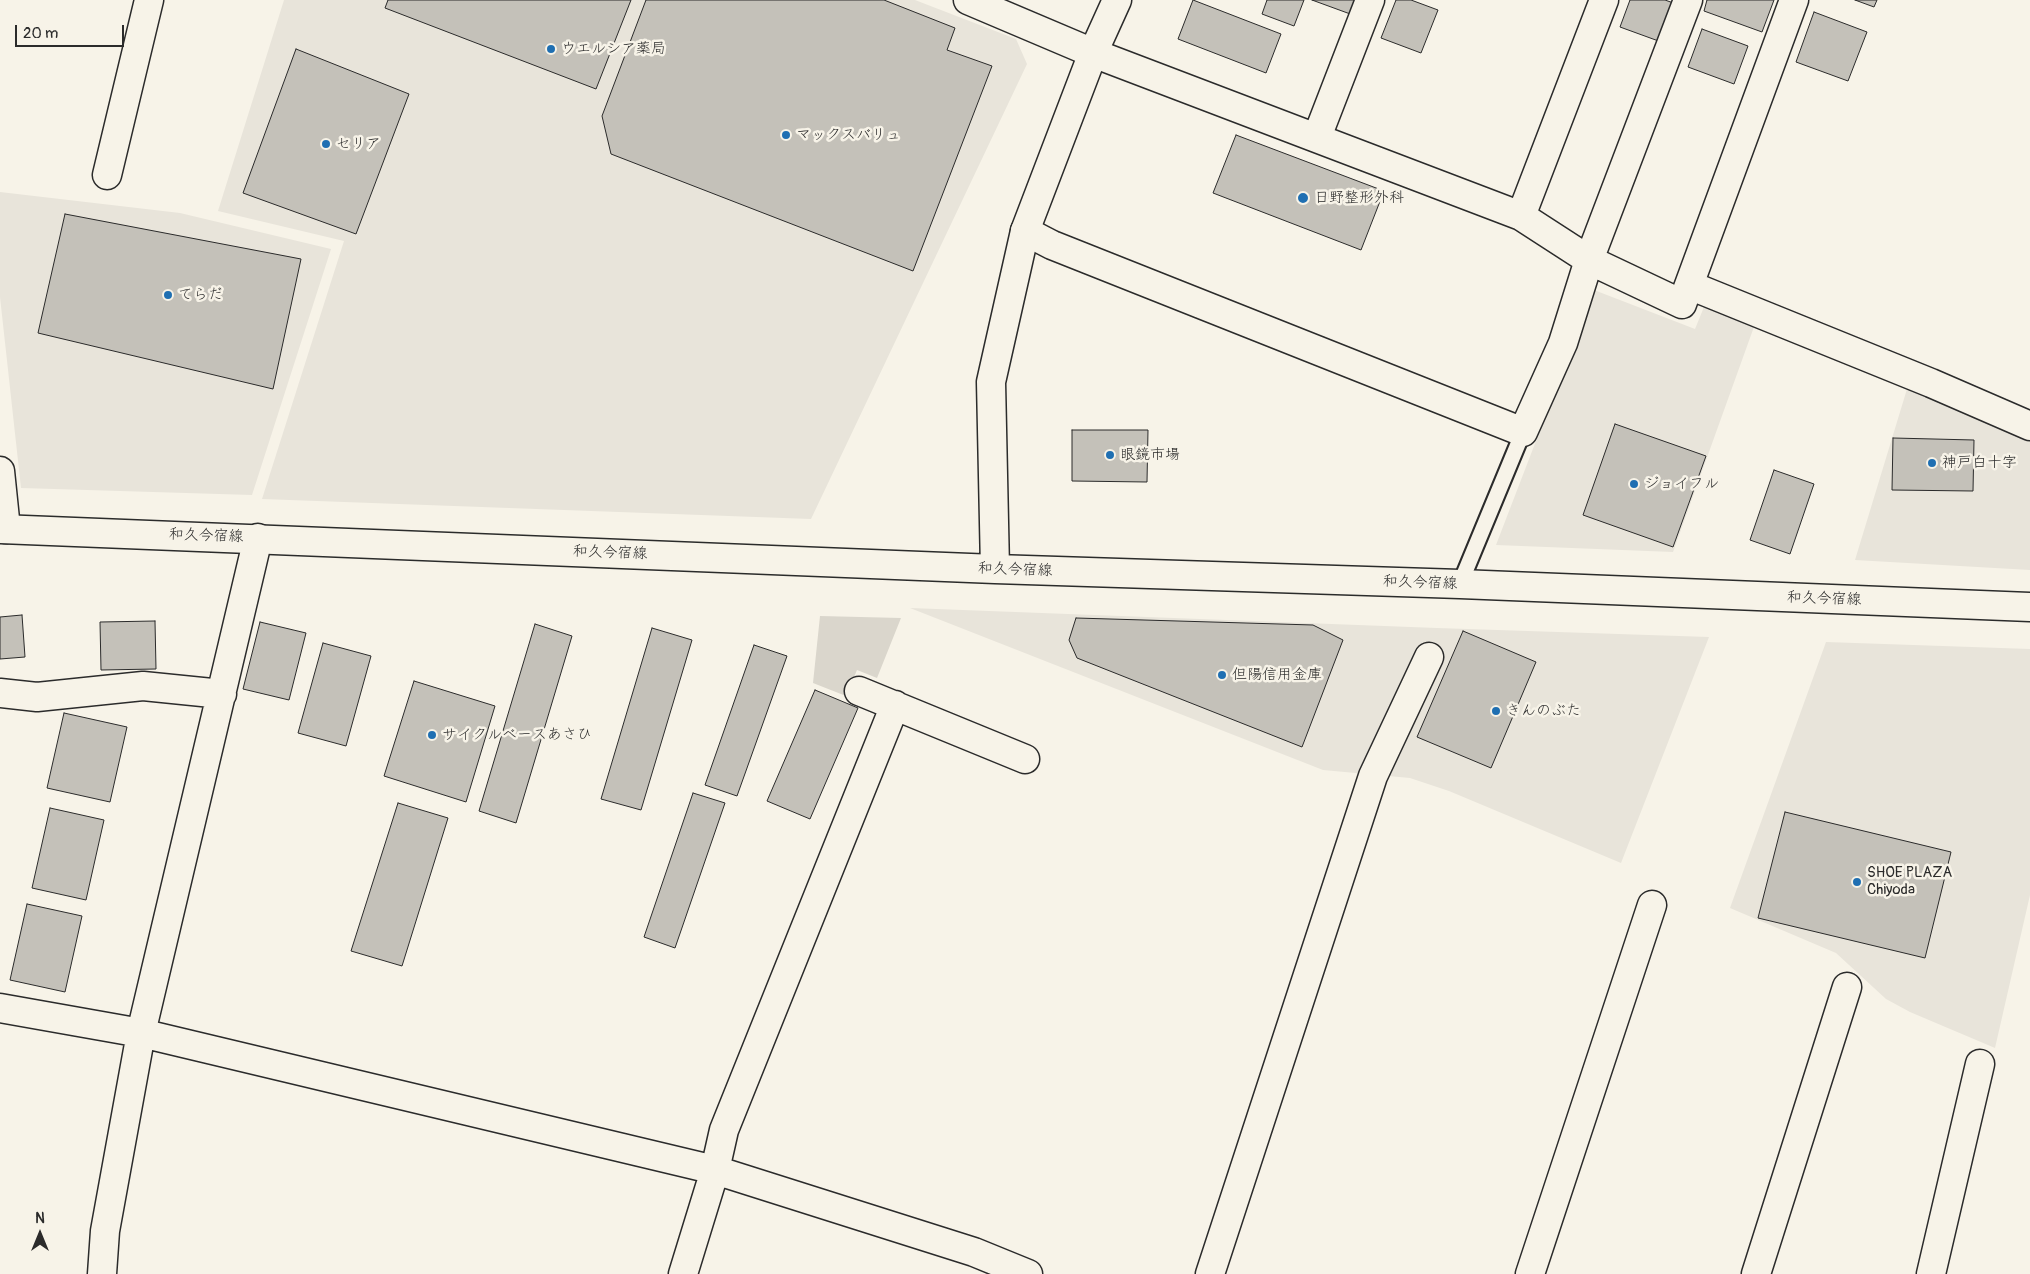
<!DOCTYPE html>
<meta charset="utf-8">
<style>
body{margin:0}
#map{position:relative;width:2030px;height:1274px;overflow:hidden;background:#f7f3e8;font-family:Pangolin,sans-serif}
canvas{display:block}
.north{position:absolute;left:15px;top:1209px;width:50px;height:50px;-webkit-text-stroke:4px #f7f3e8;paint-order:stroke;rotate:0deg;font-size:14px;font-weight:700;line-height:20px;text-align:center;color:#2b2b2b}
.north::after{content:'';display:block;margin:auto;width:18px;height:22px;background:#2b2b2b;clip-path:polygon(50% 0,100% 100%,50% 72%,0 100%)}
.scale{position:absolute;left:15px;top:25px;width:109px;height:22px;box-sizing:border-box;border:2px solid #2b2b2b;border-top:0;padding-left:6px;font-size:15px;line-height:18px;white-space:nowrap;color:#2b2b2b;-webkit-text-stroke:4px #f7f3e8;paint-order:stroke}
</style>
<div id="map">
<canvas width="2030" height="1274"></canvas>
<div class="north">N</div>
<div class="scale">20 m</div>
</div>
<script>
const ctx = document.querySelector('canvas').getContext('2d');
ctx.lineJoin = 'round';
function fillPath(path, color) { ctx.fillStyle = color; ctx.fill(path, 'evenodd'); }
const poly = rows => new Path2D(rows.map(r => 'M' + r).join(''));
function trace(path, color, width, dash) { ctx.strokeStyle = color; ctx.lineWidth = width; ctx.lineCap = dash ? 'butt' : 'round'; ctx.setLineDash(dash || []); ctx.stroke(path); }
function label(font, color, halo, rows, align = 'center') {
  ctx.font = font + ' Pangolin,"Klee One",sans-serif'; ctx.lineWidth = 5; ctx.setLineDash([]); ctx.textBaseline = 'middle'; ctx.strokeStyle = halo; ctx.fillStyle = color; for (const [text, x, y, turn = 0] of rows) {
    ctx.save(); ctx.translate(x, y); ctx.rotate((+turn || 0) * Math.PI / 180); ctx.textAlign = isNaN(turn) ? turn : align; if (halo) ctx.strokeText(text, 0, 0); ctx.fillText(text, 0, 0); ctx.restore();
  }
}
fillPath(poly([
 [284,0,915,0,1016,39,1027,64,811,519,262,499,344,241,218,211],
 [0,192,180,213,331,249,252,495,21,488,0,297],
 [1594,290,1695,329,1704,307,1755,324,1673,552,1496,545],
 [1907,389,1971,413,2030,440,2030,570,1855,560],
 [910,608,1437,628,1709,637,1621,863,1449,791,1410,778,1323,770],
 [1826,642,2030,649,2030,895,1995,1048,1910,1012,1886,999,1836,953,1730,908]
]), '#e8e4da');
fillPath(poly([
 [820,616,901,618,877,678,857,670,846,696,813,683]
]), '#dad6cc');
const building = poly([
 [388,0,631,0,596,89,385,8,388,0],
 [646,0,884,0,955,28,947,50,992,66,913,271,611,154,602,116,646,0],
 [1193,0,1281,34,1266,73,1178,39,1193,0],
 [1267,0,1304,0,1294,26,1262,14,1267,0],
 [1312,0,1359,0,1353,15,1312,0],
 [1396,0,1411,0,1438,10,1421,53,1381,38,1396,0],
 [1630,0,1665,0,1679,5,1664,43,1620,27,1630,0],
 [1707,0,1774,0,1762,32,1704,11,1707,0],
 [1855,0,1877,0,1874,7,1855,0],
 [1814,12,1867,32,1848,81,1796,62,1814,12],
 [1702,29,1748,46,1734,84,1688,67,1702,29],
 [296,49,409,94,356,234,243,193,296,49],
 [1236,135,1384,191,1361,250,1213,193,1236,135],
 [65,214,301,259,273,389,38,333,65,214],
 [1615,424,1706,456,1673,547,1583,515,1615,424],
 [1072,430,1148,430,1147,482,1072,481,1072,430],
 [1893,438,1974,440,1973,491,1892,490,1893,438],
 [1774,470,1814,484,1790,554,1750,540,1774,470],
 [22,615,25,657,0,659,0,617,22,615],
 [1076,618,1313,625,1343,640,1302,747,1077,658,1069,640,1076,618],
 [155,621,156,669,101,670,100,622,155,621],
 [260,622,306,633,289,700,243,689,260,622],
 [535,624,572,636,516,823,479,811,535,624],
 [652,628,692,640,641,810,601,799,652,628],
 [1463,631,1536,662,1491,768,1417,737,1463,631],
 [323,643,371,656,346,746,298,733,323,643],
 [754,645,787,656,737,796,705,785,754,645],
 [414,681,495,706,466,802,384,776,414,681],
 [815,690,858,708,810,819,767,801,815,690],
 [64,713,127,727,110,802,47,788,64,713],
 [693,793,725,803,675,948,644,937,693,793],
 [398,803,448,818,402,966,351,951,398,803],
 [50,808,104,820,86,900,32,888,50,808],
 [1785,812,1951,852,1925,958,1758,918,1785,812],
 [27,904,82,916,65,992,10,980,27,904]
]);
fillPath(building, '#c4c1b9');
trace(building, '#2b2b2b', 1);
const lane = poly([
 [1460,584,1523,432]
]);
const street = poly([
 [968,0,1093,53,1521,216,1589,260,1682,304,1794,0],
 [1317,137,1370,0],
 [107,175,149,0],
 [1521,216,1604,0],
 [1025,231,1052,245,1523,432,1563,343,1589,260,1688,0],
 [1689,285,1931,383,2030,426],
 [0,471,6,529],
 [859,691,1025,759],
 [0,693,37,697,143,686,222,694],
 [0,1008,141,1033,715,1170,974,1252,1028,1274],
 [102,1274,105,1231,141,1033,258,538],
 [683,1274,715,1170,724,1130,895,705],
 [1210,1274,1373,776,1429,657],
 [1530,1274,1652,905],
 [1756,1274,1847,987],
 [1931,1274,1980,1064]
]);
const secondary = poly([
 [0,529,995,569,1460,584,2030,607],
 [995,569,991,382,1025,231,1093,53,1117,0]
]);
trace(lane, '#2b2b2b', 19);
trace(street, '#2b2b2b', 31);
trace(secondary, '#2b2b2b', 31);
trace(lane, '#f7f3e8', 15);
trace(street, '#f7f3e8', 28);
trace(secondary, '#f7f3e8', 28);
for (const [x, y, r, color] of [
 [551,49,5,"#1f6fb2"],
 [786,135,5,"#1f6fb2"],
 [326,144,5,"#1f6fb2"],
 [1303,198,6,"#1f6fb2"],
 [168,295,5,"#1f6fb2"],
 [1110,455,5,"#1f6fb2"],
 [1932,463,5,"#1f6fb2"],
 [1634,484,5,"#1f6fb2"],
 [1222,675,5,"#1f6fb2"],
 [1496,711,5,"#1f6fb2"],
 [432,735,5,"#1f6fb2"],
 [1857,882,5,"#1f6fb2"]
]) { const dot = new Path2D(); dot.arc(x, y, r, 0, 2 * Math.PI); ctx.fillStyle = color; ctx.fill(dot); trace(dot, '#f7f3e8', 2); }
label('15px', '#2b2b2b', '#f7f3e8', [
 ["ウエルシア薬局",561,49],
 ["マックスバリュ",796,135],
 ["セリア",336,144],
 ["日野整形外科",1314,198],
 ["てらだ",178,295],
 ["眼鏡市場",1120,455],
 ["神戸白十字",1942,463],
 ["ジョイフル",1644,484],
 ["但陽信用金庫",1232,675],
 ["きんのぶた",1506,711],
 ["サイクルベースあさひ",442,735],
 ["SHOE PLAZA",1867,873],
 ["Chiyoda",1867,890]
], 'left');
label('15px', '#2b2b2b', '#f7f3e8', [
 ["和久今宿線",206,536,2],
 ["和久今宿線",610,553,2],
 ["和久今宿線",1015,570,2],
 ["和久今宿線",1420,583,2],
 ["和久今宿線",1824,599,2]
]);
</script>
